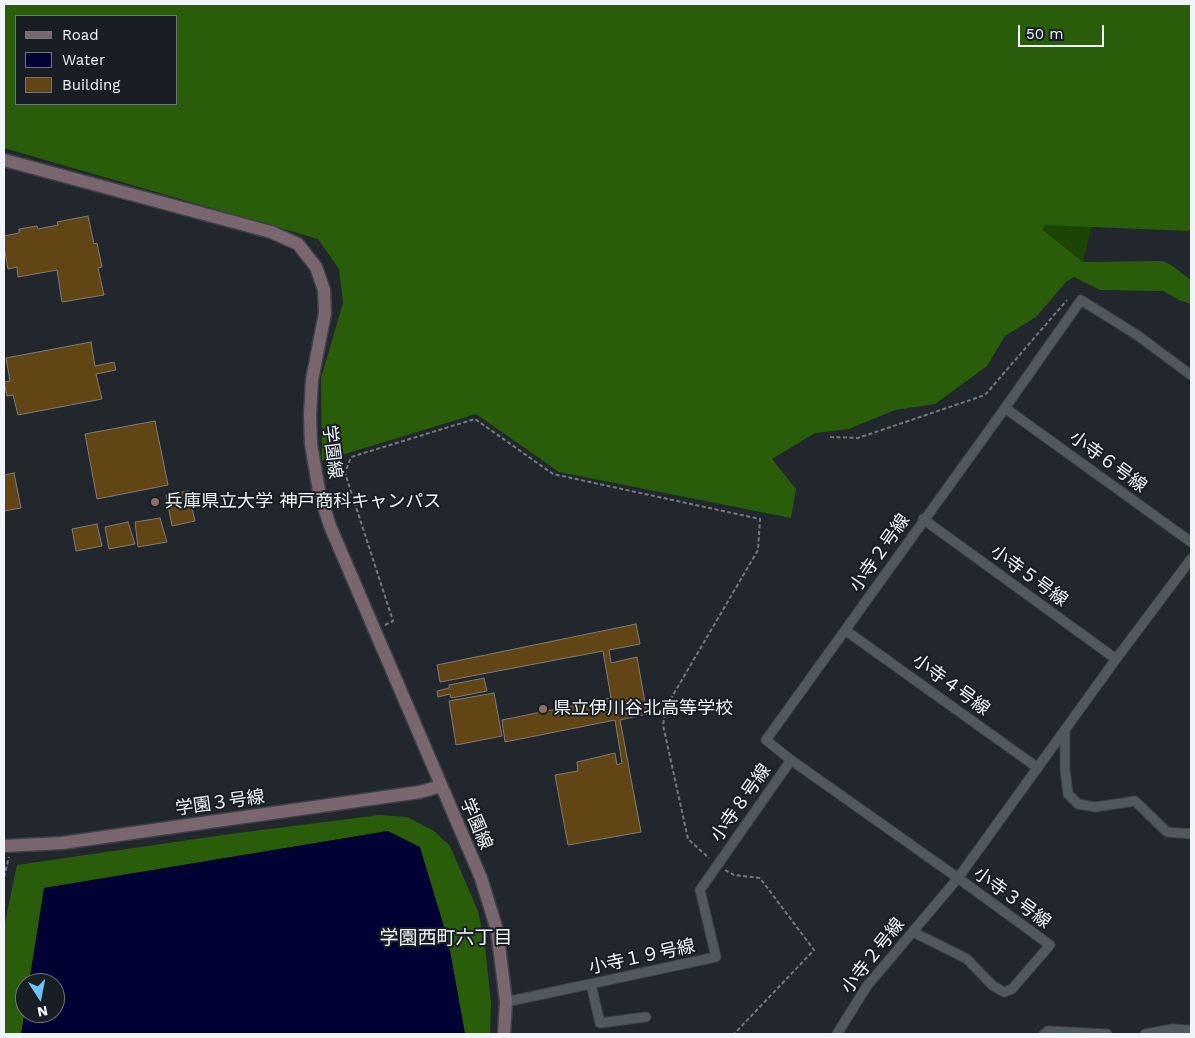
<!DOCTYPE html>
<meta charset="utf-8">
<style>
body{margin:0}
#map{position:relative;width:1195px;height:1038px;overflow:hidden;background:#21272d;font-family:"Work Sans",sans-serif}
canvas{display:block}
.frame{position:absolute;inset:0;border:5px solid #f1f5f9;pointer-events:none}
.legend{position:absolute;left:15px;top:15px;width:162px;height:90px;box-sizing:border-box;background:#181e23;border:1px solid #6f7479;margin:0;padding:6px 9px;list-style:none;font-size:15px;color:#f1f5f9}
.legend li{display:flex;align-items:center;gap:10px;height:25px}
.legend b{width:25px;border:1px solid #6f7479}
.north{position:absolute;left:15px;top:973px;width:50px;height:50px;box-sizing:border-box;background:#181e23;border:1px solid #6f7479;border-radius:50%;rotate:169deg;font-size:14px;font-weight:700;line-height:20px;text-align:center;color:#f1f5f9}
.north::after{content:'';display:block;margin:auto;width:18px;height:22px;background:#70c2f4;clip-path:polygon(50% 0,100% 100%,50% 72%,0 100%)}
.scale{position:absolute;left:1018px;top:25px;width:86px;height:22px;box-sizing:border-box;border:2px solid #f1f5f9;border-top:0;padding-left:6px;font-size:15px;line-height:18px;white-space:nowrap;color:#f1f5f9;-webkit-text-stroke:4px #181e23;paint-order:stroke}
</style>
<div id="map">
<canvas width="1195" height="1038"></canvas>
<div class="frame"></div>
<ul class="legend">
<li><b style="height:6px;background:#7a666f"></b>Road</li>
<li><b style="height:14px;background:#000234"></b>Water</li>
<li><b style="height:14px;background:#614515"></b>Building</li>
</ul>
<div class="north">N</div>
<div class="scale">50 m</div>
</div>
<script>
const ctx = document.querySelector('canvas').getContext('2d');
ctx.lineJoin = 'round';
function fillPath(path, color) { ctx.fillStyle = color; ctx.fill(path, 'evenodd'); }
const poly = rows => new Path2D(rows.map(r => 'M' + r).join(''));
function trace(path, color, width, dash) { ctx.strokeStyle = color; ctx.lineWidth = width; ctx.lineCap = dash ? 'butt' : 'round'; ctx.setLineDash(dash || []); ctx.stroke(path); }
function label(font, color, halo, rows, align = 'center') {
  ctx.font = font + ' "Work Sans","Noto Sans JP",sans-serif'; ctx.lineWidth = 4; ctx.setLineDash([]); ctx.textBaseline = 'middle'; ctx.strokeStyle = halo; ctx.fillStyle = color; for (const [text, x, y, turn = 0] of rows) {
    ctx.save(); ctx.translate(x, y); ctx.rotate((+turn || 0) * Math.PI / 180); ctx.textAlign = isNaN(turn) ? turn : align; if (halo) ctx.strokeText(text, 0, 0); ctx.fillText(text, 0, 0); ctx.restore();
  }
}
fillPath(poly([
 [1045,225,1092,226,1083,262,1043,230]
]), '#1c4503');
fillPath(poly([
 [4,4,1191,4,1191,231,1045,225,1043,230,1083,262,1163,261,1171,265,1191,280,1191,304,1179,300,1163,291,1100,290,1074,277,1066,282,1036,317,1005,336,987,366,935,404,895,410,849,429,815,433,772,459,796,489,791,518,559,472,476,414,322,461,321,378,343,303,339,269,318,239,4,148],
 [16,16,176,16,176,104,16,104],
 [380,815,407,817,434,831,450,846,478,911,485,946,491,1002,490,1034,465,1034,448,940,388,831,45,888,29,983,25,983,25,1011,21,1034,4,1034,4,927,17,865,230,834]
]), '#2a5d09');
fillPath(poly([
 [388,831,420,847,448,940,465,1034,21,1034,25,1011,25,1013,55,1013,55,983,29,983,44,888]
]), '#000234');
const building = poly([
 [88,216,94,244,97,243,102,267,98,268,104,295,62,302,57,270,18,277,17,267,8,269,4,247,4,236,19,233,19,229,37,226,38,229,58,225,57,222,88,216],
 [91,342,95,366,114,362,116,370,96,374,102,399,18,415,13,395,7,396,4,382,10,381,6,358,91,342],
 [155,421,168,485,97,499,85,434,155,421],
 [14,473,21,508,4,511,4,475,14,473],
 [188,491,195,521,172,526,166,495,188,491],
 [160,518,167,542,138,547,135,522,160,518],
 [128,522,135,544,109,549,105,527,128,522],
 [97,524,102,546,76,551,72,529,97,524],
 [636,624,640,644,609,650,611,663,637,657,647,714,620,720,641,832,568,845,555,775,578,771,577,762,615,753,617,765,622,763,615,720,505,742,502,720,611,698,603,651,440,682,437,665,636,624],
 [484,678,487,691,451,698,450,694,438,697,437,691,449,688,449,685,484,678],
 [494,693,502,736,456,745,449,701,494,693]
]);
fillPath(building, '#614515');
trace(building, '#817c74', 1);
const street = poly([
 [1191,375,1137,335,1081,300,1005,408,766,740,791,760,958,878,1116,659,1191,559],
 [1005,408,1191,542],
 [923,519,1116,659],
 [845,630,1038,768],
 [1065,730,1065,769,1068,794,1078,804,1095,807,1135,801,1167,832,1191,834],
 [591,984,600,1023,646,1017],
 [506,1002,716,957,700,890,791,760],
 [837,1034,867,986,958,878,1050,945,1012,989,1004,992,993,986,967,959,913,932],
 [1044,1034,1048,1031,1107,1034],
 [1145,1034,1172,1029,1191,1030]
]);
const secondary = poly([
 [4,160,271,232,298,244,316,267,324,290,325,313,312,380,310,415,311,444,319,491,330,526,481,878,497,930,506,1002,504,1034],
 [4,846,62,843,420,792,441,786]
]);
trace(street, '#3e4247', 11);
trace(secondary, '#3e4247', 15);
trace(poly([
 [830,437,858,438,985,395,1067,300],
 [385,625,393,621,345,473,351,457,475,419,553,474,760,519,758,550,666,707,663,725,688,839,709,858],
 [725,870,734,875,760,878,814,950,734,1034],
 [4,877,9,857]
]), '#74797e', 2, [4, 2.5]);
trace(street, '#51585e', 9);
trace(secondary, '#7a666f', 12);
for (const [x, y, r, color] of [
 [155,502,5,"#8d6e63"],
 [543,709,5,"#8d6e63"]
]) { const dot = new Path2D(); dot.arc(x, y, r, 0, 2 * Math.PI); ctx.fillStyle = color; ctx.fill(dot); trace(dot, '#181e23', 2); }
label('18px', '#f1f5f9', '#181e23', [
 ["学園線",332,452,83],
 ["小寺６号線",1108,462,36],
 ["小寺２号線",880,553,-55],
 ["小寺５号線",1029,576,36],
 ["小寺４号線",951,685,36],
 ["学園３号線",220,803,-8],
 ["小寺８号線",741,803,-55],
 ["学園線",476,824,67],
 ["小寺３号線",1012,898,36],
 ["小寺２号線",873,956,-52],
 ["小寺１９号線",642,957,-12]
]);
label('18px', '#f1f5f9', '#181e23', [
 ["兵庫県立大学 神戸商科キャンパス",165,502],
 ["県立伊川谷北高等学校",553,709]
], 'left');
label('19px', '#f1f5f9', '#181e23', [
 ["学園西町六丁目",446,938]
]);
</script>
